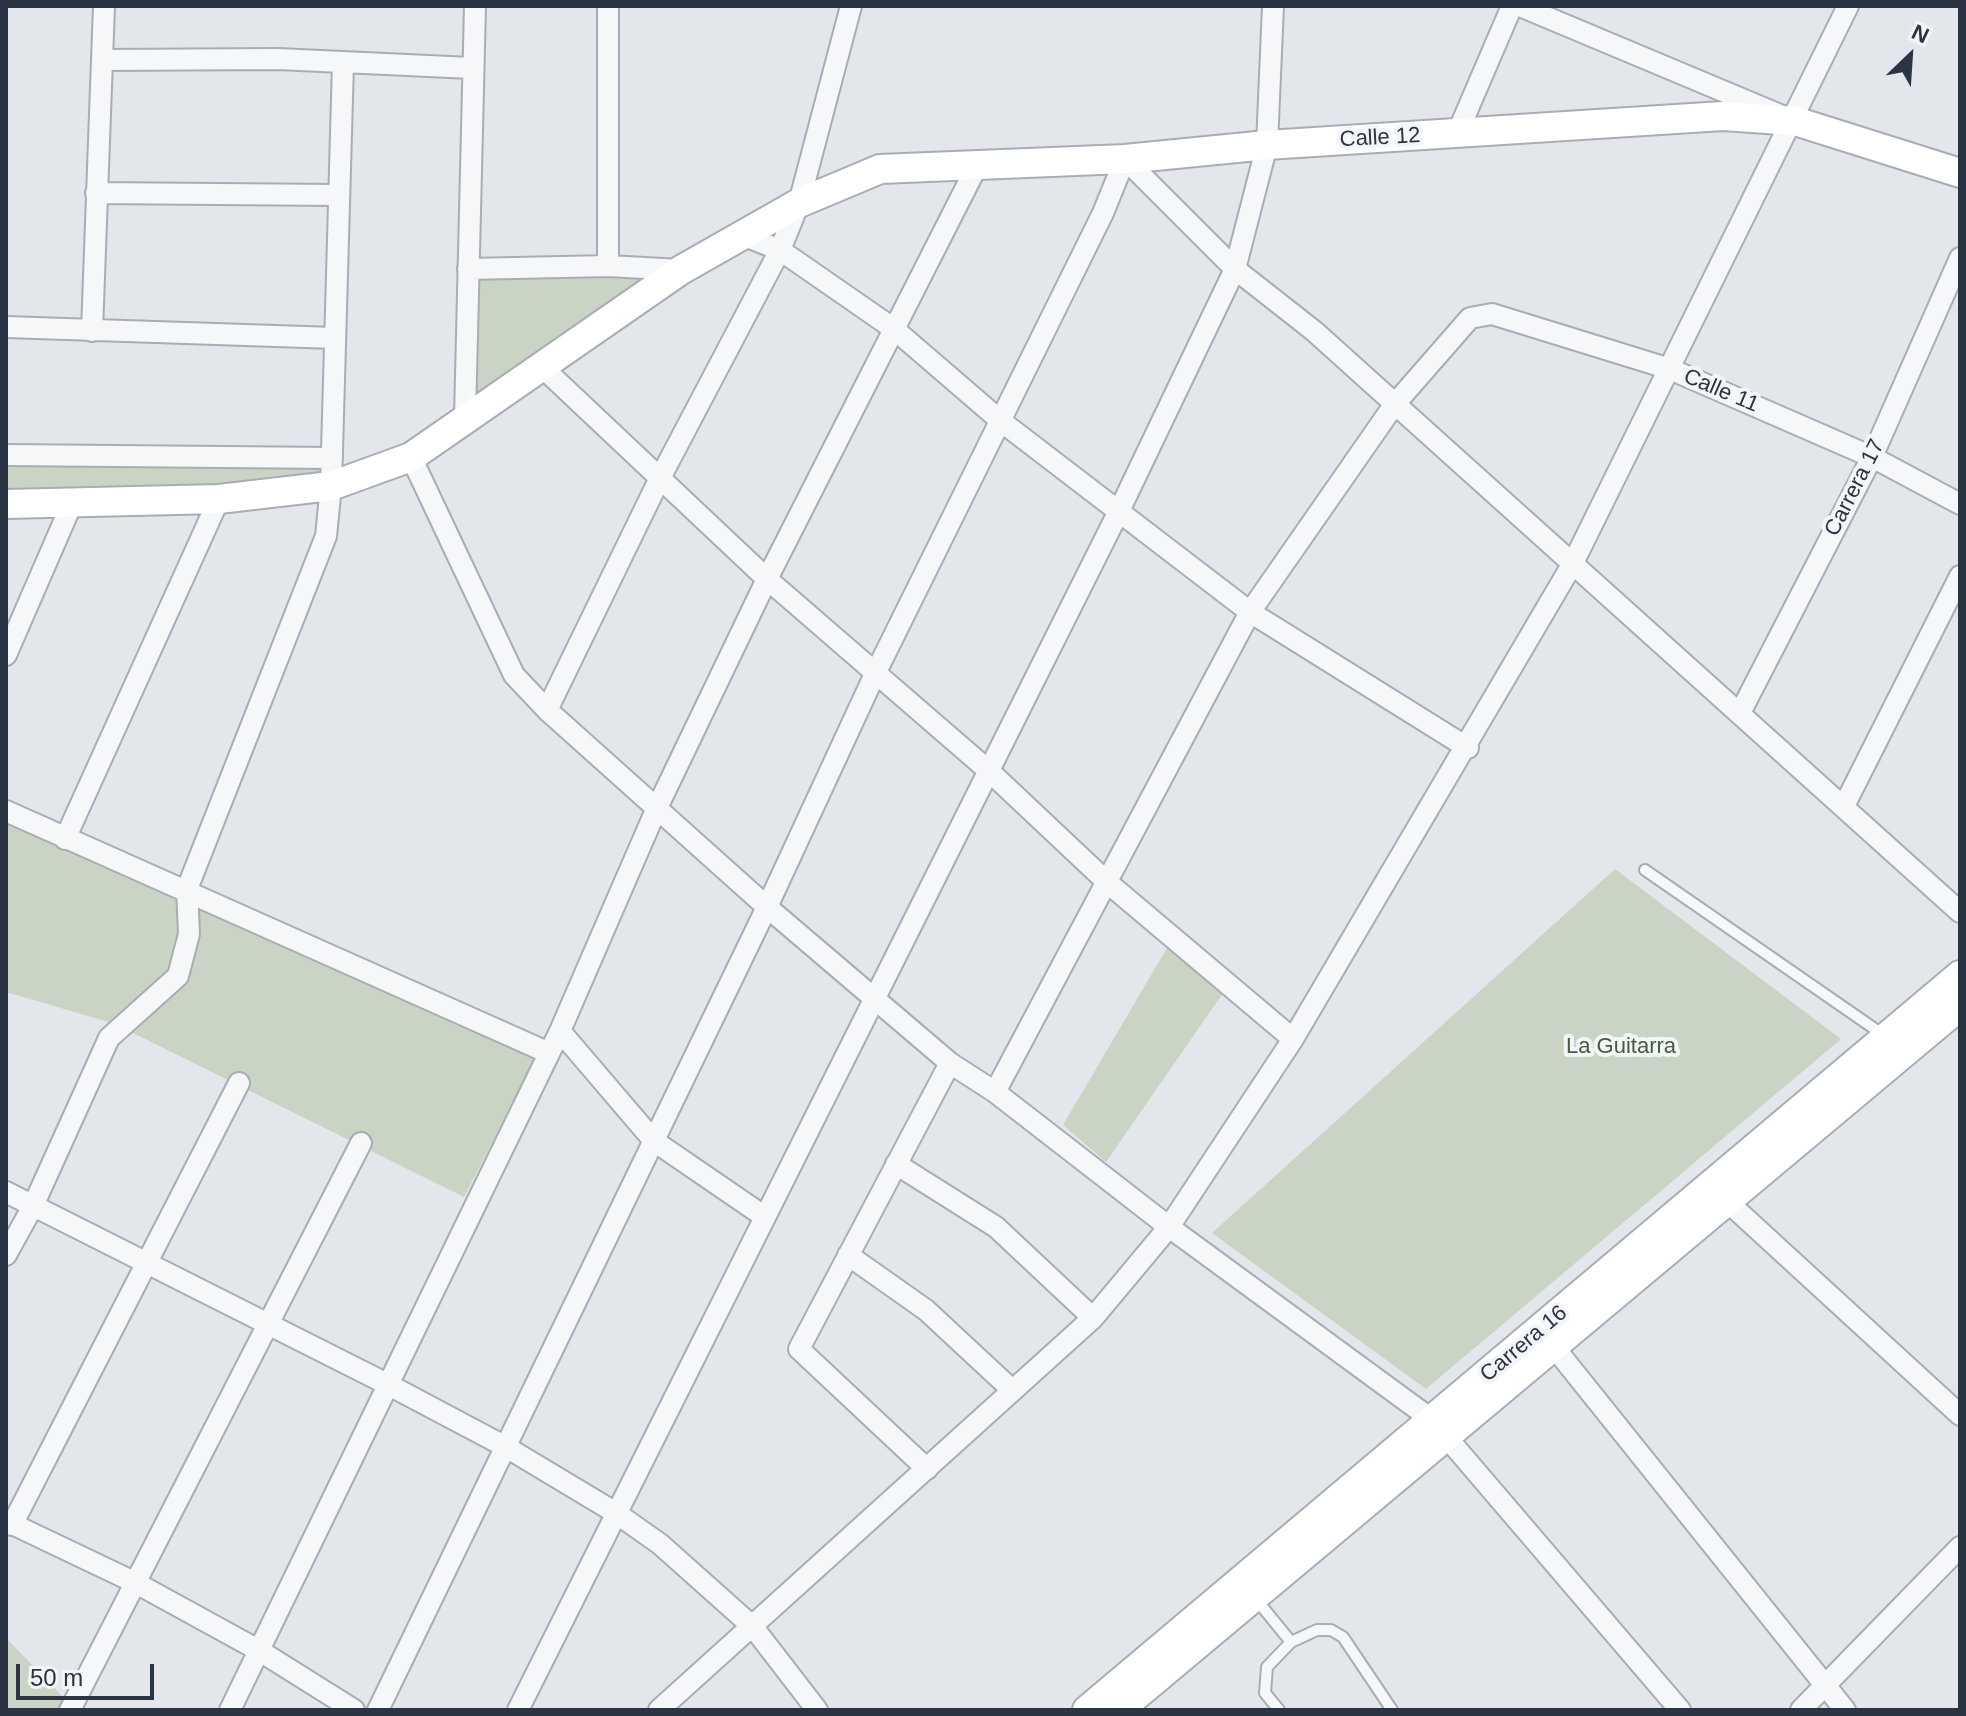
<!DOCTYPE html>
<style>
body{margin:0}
#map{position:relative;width:1966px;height:1716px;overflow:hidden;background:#e3e6eb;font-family:Helvetica,sans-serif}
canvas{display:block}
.frame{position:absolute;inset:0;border:8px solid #2b3443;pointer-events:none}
.north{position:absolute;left:1870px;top:16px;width:80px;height:80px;-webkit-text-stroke:6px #f3f5f8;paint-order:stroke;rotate:25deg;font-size:22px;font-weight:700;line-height:32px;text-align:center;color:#2b3443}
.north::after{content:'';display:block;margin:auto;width:28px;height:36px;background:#2b3443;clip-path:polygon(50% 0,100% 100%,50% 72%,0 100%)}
.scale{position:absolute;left:16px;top:1664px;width:138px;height:36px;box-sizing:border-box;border:4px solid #2b3443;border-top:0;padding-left:10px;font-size:24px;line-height:28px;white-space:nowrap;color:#2b3443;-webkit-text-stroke:6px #f3f5f8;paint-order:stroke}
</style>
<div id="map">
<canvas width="1966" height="1716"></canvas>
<div class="frame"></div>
<div class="north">N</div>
<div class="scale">50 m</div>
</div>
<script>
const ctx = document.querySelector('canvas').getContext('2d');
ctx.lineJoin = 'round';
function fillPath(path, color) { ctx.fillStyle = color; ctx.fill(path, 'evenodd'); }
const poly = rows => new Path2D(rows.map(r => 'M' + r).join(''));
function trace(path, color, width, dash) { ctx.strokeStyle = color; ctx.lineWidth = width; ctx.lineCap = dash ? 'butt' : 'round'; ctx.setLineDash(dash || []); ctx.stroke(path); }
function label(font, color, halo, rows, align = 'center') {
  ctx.font = font + ' Helvetica,sans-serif'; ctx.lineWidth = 8; ctx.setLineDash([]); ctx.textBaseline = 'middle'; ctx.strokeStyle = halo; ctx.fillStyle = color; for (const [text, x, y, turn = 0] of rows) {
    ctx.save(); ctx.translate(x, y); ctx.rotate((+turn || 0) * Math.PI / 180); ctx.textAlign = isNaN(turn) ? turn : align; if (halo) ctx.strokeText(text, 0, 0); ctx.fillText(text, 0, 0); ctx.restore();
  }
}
fillPath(poly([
 [656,275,472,400,476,277],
 [6,460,325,462,323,478,218,489,6,492],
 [6,821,62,849,178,893,180,933,172,971,112,1023,6,992],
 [1615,869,1841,1039,1426,1389,1212,1233],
 [198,901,536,1058,464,1197,133,1033,187,982,200,935],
 [1167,948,1223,993,1106,1162,1063,1125],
 [6,1638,65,1699,62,1710,6,1710]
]), '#c9d4c5');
const service = poly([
 [1645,870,1885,1036],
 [1255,1598,1291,1642,1317,1630,1331,1630,1343,1637,1392,1710],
 [1279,1710,1265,1693,1267,1667,1291,1642]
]);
const minor = poly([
 [1520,6,1780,115],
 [104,60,278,59,471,68],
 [1457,134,1512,6],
 [96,193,337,195],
 [745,236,780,250,894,329,1002,422,1250,612,1468,748],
 [608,266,608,6],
 [468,269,608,266,681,270],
 [6,327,335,338],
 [92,331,104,6],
 [541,366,767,579,989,771,1108,883,1293,1039],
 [465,417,475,6],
 [6,455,332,458],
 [411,457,514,675,547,710,767,907,950,1063,995,1092,1169,1227,1431,1419,1680,1710],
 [6,655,73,501],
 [547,710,659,480,780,250,799,203,851,6],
 [1740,713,1872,457,1960,258],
 [1844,806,1960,576],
 [6,811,549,1053],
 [65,839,219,499],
 [560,1031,654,1141,765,1217],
 [995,1092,1250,612,1394,405,1470,318,1492,314,1670,369,1872,457,1960,504],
 [896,1164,996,1227,1093,1318],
 [6,1192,389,1385,506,1447,616,1513,660,1544,753,1627,817,1710],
 [1718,1193,1960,1415],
 [6,1255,33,1206,109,1038,178,976,189,934,187,889,326,536,331,486,343,63],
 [848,1255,926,1310,1011,1389],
 [1546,1337,1845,1710],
 [927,1469,799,1349,950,1063],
 [6,1521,136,1583,260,1651,354,1710],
 [12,1525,239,1083],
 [70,1710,361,1143],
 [230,1710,560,1031,656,810,767,579,977,166],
 [378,1710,767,907,875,674,1103,213,1125,159,1235,269,1314,331,1960,912],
 [518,1710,1119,511,1235,269,1267,145,1273,6],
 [659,1710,1093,1318,1169,1227,1293,1039,1573,563,1848,6],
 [1801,1710,1960,1547]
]);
const secondary = poly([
 [6,504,219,499,331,486,411,457,681,270,799,203,880,169,1125,159,1267,145,1723,116,1795,121,1960,173],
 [1087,1710,1960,975],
 [1119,1710,1960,1006]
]);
trace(service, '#a8adb5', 14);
trace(minor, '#a8adb5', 24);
trace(secondary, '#a8adb5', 32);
trace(service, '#f6f7f9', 10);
trace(minor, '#f6f7f9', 20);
trace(secondary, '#fff', 28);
label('22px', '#2b3443', '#f3f5f8', [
 ["Calle 12",1380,138,-3],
 ["Calle 11",1721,391,23],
 ["Carrera 17",1855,488,-63],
 ["Carrera 16",1524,1344,-40]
]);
label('22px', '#405e39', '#f3f5f8', [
 ["La Guitarra",1621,1047]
]);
</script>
